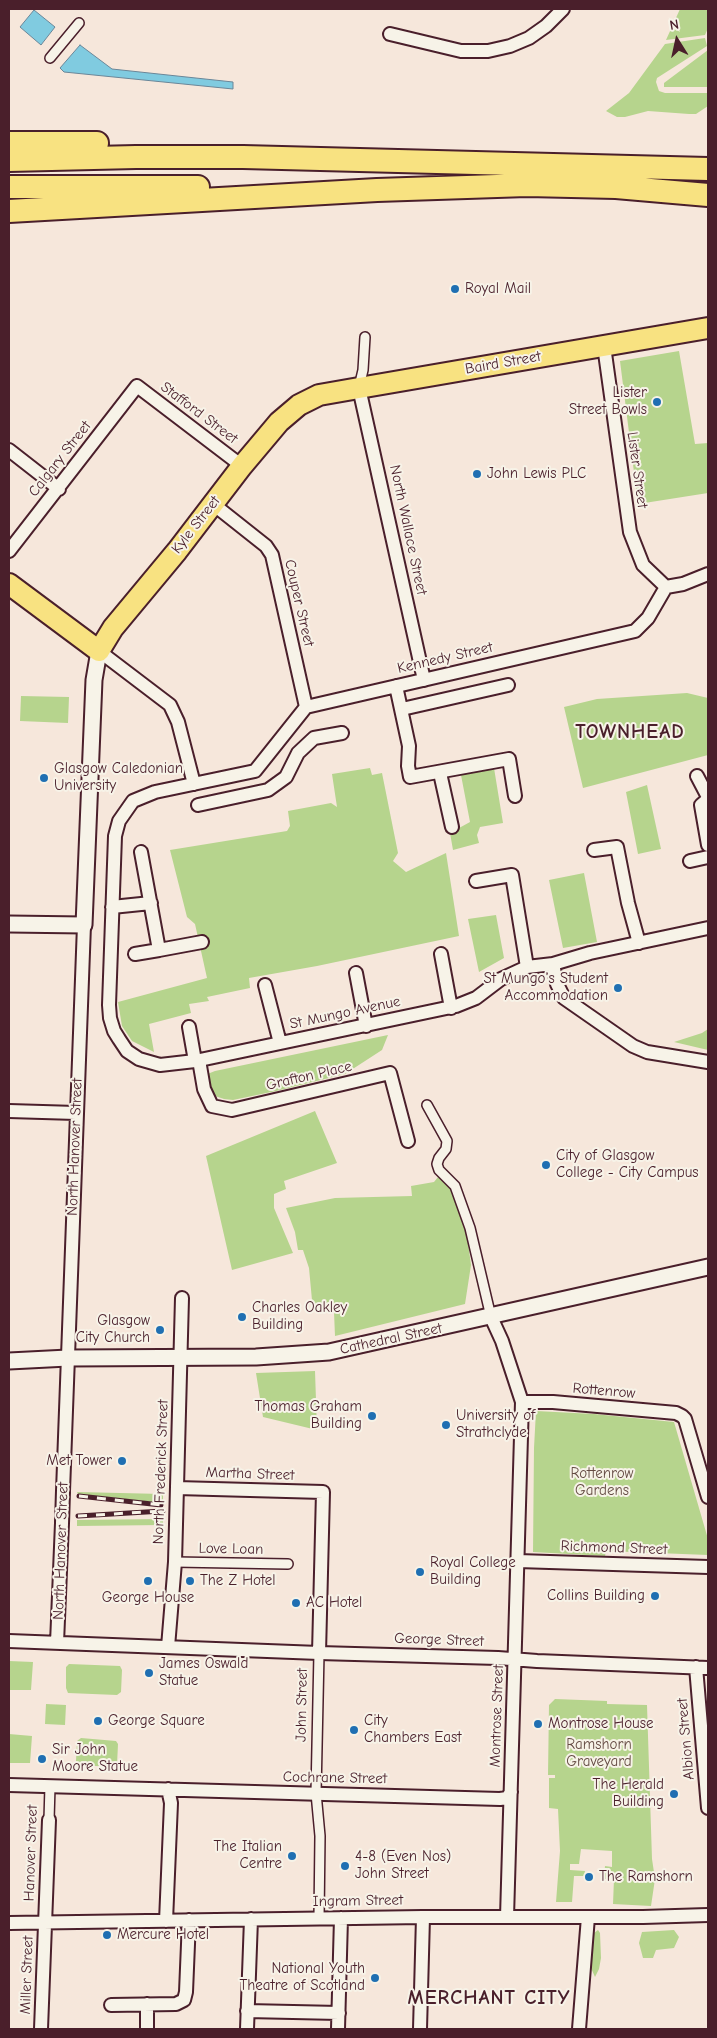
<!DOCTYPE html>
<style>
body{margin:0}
#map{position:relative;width:717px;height:2038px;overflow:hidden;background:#f6e7db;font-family:"Comic Neue",sans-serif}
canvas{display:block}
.frame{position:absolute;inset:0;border:10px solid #4a1f2b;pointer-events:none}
.north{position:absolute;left:652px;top:15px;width:50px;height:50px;-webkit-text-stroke:4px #f7f3e8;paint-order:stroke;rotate:350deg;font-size:14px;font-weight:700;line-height:20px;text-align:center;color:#4a1f2b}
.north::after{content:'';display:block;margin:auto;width:18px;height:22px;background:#4a1f2b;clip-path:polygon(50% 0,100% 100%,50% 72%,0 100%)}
</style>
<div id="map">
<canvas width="717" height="2038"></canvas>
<div class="frame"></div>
<div class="north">N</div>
</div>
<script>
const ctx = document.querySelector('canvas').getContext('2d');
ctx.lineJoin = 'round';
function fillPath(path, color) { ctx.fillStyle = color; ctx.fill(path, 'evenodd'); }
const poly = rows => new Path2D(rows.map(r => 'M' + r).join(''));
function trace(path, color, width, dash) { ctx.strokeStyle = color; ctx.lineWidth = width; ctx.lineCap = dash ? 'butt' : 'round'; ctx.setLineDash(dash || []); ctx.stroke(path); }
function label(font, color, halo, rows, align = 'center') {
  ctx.font = font + ' "Comic Neue",sans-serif'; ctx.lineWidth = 4; ctx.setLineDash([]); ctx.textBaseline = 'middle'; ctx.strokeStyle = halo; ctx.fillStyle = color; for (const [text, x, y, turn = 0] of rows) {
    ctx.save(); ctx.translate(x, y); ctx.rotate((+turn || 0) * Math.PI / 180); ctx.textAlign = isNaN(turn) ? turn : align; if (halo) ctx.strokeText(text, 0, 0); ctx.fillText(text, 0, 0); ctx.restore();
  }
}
fillPath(poly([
 [680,9,708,9,708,28,705,35,666,40],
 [705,38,707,46,657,78,656,82,659,91,665,93,708,93,708,106,696,114,689,114,648,111,625,117,617,117,606,111,629,93,665,44],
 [708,50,708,87,664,87,664,83],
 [679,351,695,444,708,443,708,493,638,504,620,361],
 [687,693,708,698,708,755,583,788,564,707,597,699],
 [21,696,69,697,68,723,20,721],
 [370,768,372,775,382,773,398,853,393,861,406,872,446,853,459,936,317,966,249,978,250,988,207,997,209,1001,189,1004,191,1013,149,1024,154,1052,132,1041,122,1026,118,1002,207,978,195,924,187,917,170,850,287,831,290,826,288,811,331,803,337,807,332,774],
 [494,768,503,823,480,827,477,835,479,843,453,850,450,833,470,822,461,775],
 [647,785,661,849,638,854,626,792],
 [584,873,597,942,563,948,549,880],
 [496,915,504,958,479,972,468,919],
 [708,1029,708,1050,674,1042,702,1033],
 [388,1035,382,1050,345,1074,276,1091,233,1100,224,1099,215,1096,205,1075,215,1071],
 [315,1111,337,1163,284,1181,286,1189,274,1194,274,1208,293,1253,232,1270,206,1156],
 [438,1177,450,1185,466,1228,471,1265,465,1304,335,1336,334,1312,313,1311,309,1268,303,1250,298,1250,295,1232,286,1208,335,1198,412,1196,411,1186,434,1182],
 [315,1371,317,1430,263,1417,256,1373],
 [536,1411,594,1414,674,1422,708,1539,708,1555,606,1551,605,1556,533,1552,534,1448],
 [77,1492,163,1494,163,1503,78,1494],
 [163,1519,163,1525,77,1526,77,1520],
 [9,1661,33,1662,31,1690,9,1690],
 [69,1664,120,1666,122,1670,121,1692,117,1695,68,1693,66,1688,66,1667],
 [555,1699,607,1701,607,1704,647,1705,652,1859,655,1879,651,1906,613,1904,614,1879,604,1879,605,1866,612,1867,612,1851,581,1849,579,1864,570,1864,570,1870,585,1871,584,1876,574,1876,572,1902,556,1902,560,1851,558,1809,549,1808,549,1778,555,1778,555,1775,548,1775,549,1705],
 [46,1704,66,1705,65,1725,45,1724],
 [9,1734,32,1736,30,1763,9,1763],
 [81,1738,116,1741,118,1744,117,1765,114,1767,78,1765,76,1761,77,1741],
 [598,1930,600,1933,601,1958,599,1969,595,1977,591,1968,591,1954,594,1933],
 [674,1930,679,1937,674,1948,656,1950,653,1958,643,1958,639,1943,642,1932]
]), '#b6d48d');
const water = poly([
 [34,10,55,27,41,45,20,27,34,10],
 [80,45,112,69,233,82,233,89,64,72,60,68,80,45]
]);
fillPath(water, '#80cbe0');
trace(water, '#6a8698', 1);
const pedestrian = poly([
 [50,58,79,23],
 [359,387,363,370,365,337],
 [427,1105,447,1141,446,1149,439,1158,437,1164,439,1170,455,1186,470,1228,491,1317],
 [175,1562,288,1564],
 [319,1653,316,1793,320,1836,319,1918],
 [49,1820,50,1786]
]);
const minor = poly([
 [390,34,461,51,488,51,510,46,529,38,546,26,563,9],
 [604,346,630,532,643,565,666,587],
 [359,388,424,680],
 [9,450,59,489],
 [213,504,266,546,272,555,306,707],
 [9,551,137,386,242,466],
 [708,574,683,584,666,587,648,618,635,631,306,707,255,771,155,792,133,801,119,821,115,836,109,1005,110,1018,114,1031,119,1039,127,1051,139,1059,160,1065,195,1061,456,1006,476,998,501,979,527,967,553,964,590,953,708,928],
 [99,651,170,705,178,722,194,784],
 [396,686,409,746,408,766,410,777,509,759,515,796],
 [402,709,508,685],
 [440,773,452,827],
 [697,776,708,797],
 [708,799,701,805,708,845],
 [198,805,268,790,286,777,298,753,314,738,342,733],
 [594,850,617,847,628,903,639,943],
 [690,861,708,857],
 [476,881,512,875,527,967],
 [112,907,151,903],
 [159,950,202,942],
 [135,954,159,950,141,852],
 [441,954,451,1008],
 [553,964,557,984,564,998,633,1046,647,1052,708,1062],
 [356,973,366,1026],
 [265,985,280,1043],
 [189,1027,195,1061],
 [199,1060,204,1089,212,1106,232,1110,390,1073,408,1141],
 [9,1111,76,1113],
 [491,1317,502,1341,522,1402,507,1917],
 [522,1402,553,1402,676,1413,682,1416,685,1419,708,1497],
 [177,1488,323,1492,319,1653],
 [63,1491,84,925],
 [518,1561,708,1567],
 [9,1641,319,1653,498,1658,537,1661,708,1668],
 [57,1643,62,1523],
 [168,1647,175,1562,182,1298],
 [696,1667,708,1808],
 [9,1785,500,1799,507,1798,511,1792],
 [166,1921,171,1803,168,1789],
 [9,1923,423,1917,643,1917,708,1915],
 [147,2004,147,2029],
 [111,2005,176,2004,184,2000,186,1992,189,1920],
 [247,2011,339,2013],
 [41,2029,49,1820],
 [247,2029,251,1919],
 [338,2029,341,1918],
 [420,2029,423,1917],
 [579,2029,588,1917]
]);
const tertiary = poly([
 [9,924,84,925,94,680,99,651],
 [9,1361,68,1358,256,1357,329,1352,708,1267]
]);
const primary = poly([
 [9,584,99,651,113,628,177,551,242,466,279,422,299,405,319,395,359,388,708,328]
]);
const motorway = poly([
 [9,143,97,143],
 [9,160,136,157,243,157,708,169],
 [9,187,198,187],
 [9,211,377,190,527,185,616,187,708,195]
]);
trace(pedestrian, '#4a1f2b', 12);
trace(minor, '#4a1f2b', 16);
trace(tertiary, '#4a1f2b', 19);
trace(primary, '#4a1f2b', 24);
trace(motorway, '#4a1f2b', 26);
trace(pedestrian, '#f7f3e8', 9);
trace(minor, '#f7f3e8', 12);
trace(tertiary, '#f7f3e8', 15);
trace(primary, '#f8e281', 20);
trace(motorway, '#f8e281', 22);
const rail = poly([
 [79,1496,161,1505],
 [78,1516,163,1511]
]);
trace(rail, '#4a1f2b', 5);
trace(rail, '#f7f3e8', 3, [9]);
const minorBridge = poly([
 [62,1523,63,1491]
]);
trace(minorBridge, '#4a1f2b', 16, []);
trace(minorBridge, '#f7f3e8', 12);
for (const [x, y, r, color] of [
 [455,289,5,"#1f6fb2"],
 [657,402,5,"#1f6fb2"],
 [477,474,5,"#1f6fb2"],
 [44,778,5,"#1f6fb2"],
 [618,988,5,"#1f6fb2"],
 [546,1165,5,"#1f6fb2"],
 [242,1317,5,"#1f6fb2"],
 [160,1330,5,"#1f6fb2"],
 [372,1416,5,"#1f6fb2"],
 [446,1425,5,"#1f6fb2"],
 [122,1461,5,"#1f6fb2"],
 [420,1572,5,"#1f6fb2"],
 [148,1581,5,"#1f6fb2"],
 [190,1581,5,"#1f6fb2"],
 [655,1596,5,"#1f6fb2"],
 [296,1603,5,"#1f6fb2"],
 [149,1673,5,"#1f6fb2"],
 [98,1721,5,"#1f6fb2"],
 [538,1724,5,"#1f6fb2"],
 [354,1730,5,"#1f6fb2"],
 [42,1759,5,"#1f6fb2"],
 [674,1794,5,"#1f6fb2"],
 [292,1856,5,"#1f6fb2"],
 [345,1866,5,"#1f6fb2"],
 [589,1877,5,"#1f6fb2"],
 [107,1935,5,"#1f6fb2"],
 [375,1978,5,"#1f6fb2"]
]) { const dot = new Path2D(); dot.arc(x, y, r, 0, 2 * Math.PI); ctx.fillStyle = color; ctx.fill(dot); trace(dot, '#f7f3e8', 2); }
label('15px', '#4a1f2b', '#f7f3e8', [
 ["Royal Mail",465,289],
 ["Lister",647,393,"right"],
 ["Street Bowls",647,410,"right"],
 ["John Lewis PLC",487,474],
 ["Glasgow Caledonian",54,769],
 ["University",54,786],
 ["St Mungo's Student",608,979,"right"],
 ["Accommodation",608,996,"right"],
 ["City of Glasgow",556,1156],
 ["College - City Campus",556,1173],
 ["Charles Oakley",252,1308],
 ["Building",252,1325],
 ["Glasgow",150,1321,"right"],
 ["City Church",150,1338,"right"],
 ["Thomas Graham",362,1407,"right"],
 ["Building",362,1424,"right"],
 ["University of",456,1416],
 ["Strathclyde",456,1433],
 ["Met Tower",112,1461,"right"],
 ["Royal College",430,1563],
 ["Building",430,1580],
 ["The Z Hotel",200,1581],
 ["Collins Building",645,1596,"right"],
 ["George House",148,1598,"center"],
 ["AC Hotel",306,1603],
 ["James Oswald",159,1664],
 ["Statue",159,1681],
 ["George Square",108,1721],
 ["City",364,1721],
 ["Chambers East",364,1738],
 ["Montrose House",548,1724],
 ["Sir John",52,1750],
 ["Moore Statue",52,1767],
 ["The Herald",664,1785,"right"],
 ["Building",664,1802,"right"],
 ["The Italian",282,1847,"right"],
 ["Centre",282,1864,"right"],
 ["4-8 (Even Nos)",355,1857],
 ["John Street",355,1874],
 ["The Ramshorn",599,1877],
 ["Mercure Hotel",117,1935],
 ["National Youth",365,1969,"right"],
 ["Theatre of Scotland",365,1986,"right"]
], 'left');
label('15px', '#4a1f2b', '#f7f3e8', [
 ["Baird Street",503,363,-10],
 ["Stafford Street",199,413,37],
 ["Calgary Street",60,459,-52],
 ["Lister Street",637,470,82],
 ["Kyle Street",196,525,-52],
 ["North Wallace Street",408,530,78],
 ["Couper Street",299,603,77],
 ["Kennedy Street",445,658,-13],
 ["St Mungo Avenue",345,1013,-12],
 ["Grafton Place",309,1076,-13],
 ["North Hanover Street",75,1147,-88],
 ["Cathedral Street",391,1339,-12],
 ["Rottenrow",604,1391,5],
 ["North Frederick Street",161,1472,-88],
 ["Martha Street",250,1474,2],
 ["Richmond Street",614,1548,2],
 ["Love Loan",231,1549,1],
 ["North Hanover Street",61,1551,-88],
 ["George Street",439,1640,2],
 ["John Street",302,1705,-89],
 ["Montrose Street",497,1716,-88],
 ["Albion Street",686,1739,-95],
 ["Cochrane Street",335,1778,1],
 ["Hanover Street",31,1853,-88],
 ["Ingram Street",358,1901,-1],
 ["Miller Street",27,1975,-88]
]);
label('15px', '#654c44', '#f7f3e8', [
 ["Rottenrow",602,1474],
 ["Gardens",602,1491],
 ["Ramshorn",599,1745],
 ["Graveyard",599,1762]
]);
ctx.letterSpacing = '1px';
label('bold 20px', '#4a1f2b', '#f7f3e8', [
 ["TOWNHEAD",630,732],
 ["MERCHANT CITY",489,1998]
]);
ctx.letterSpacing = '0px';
</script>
